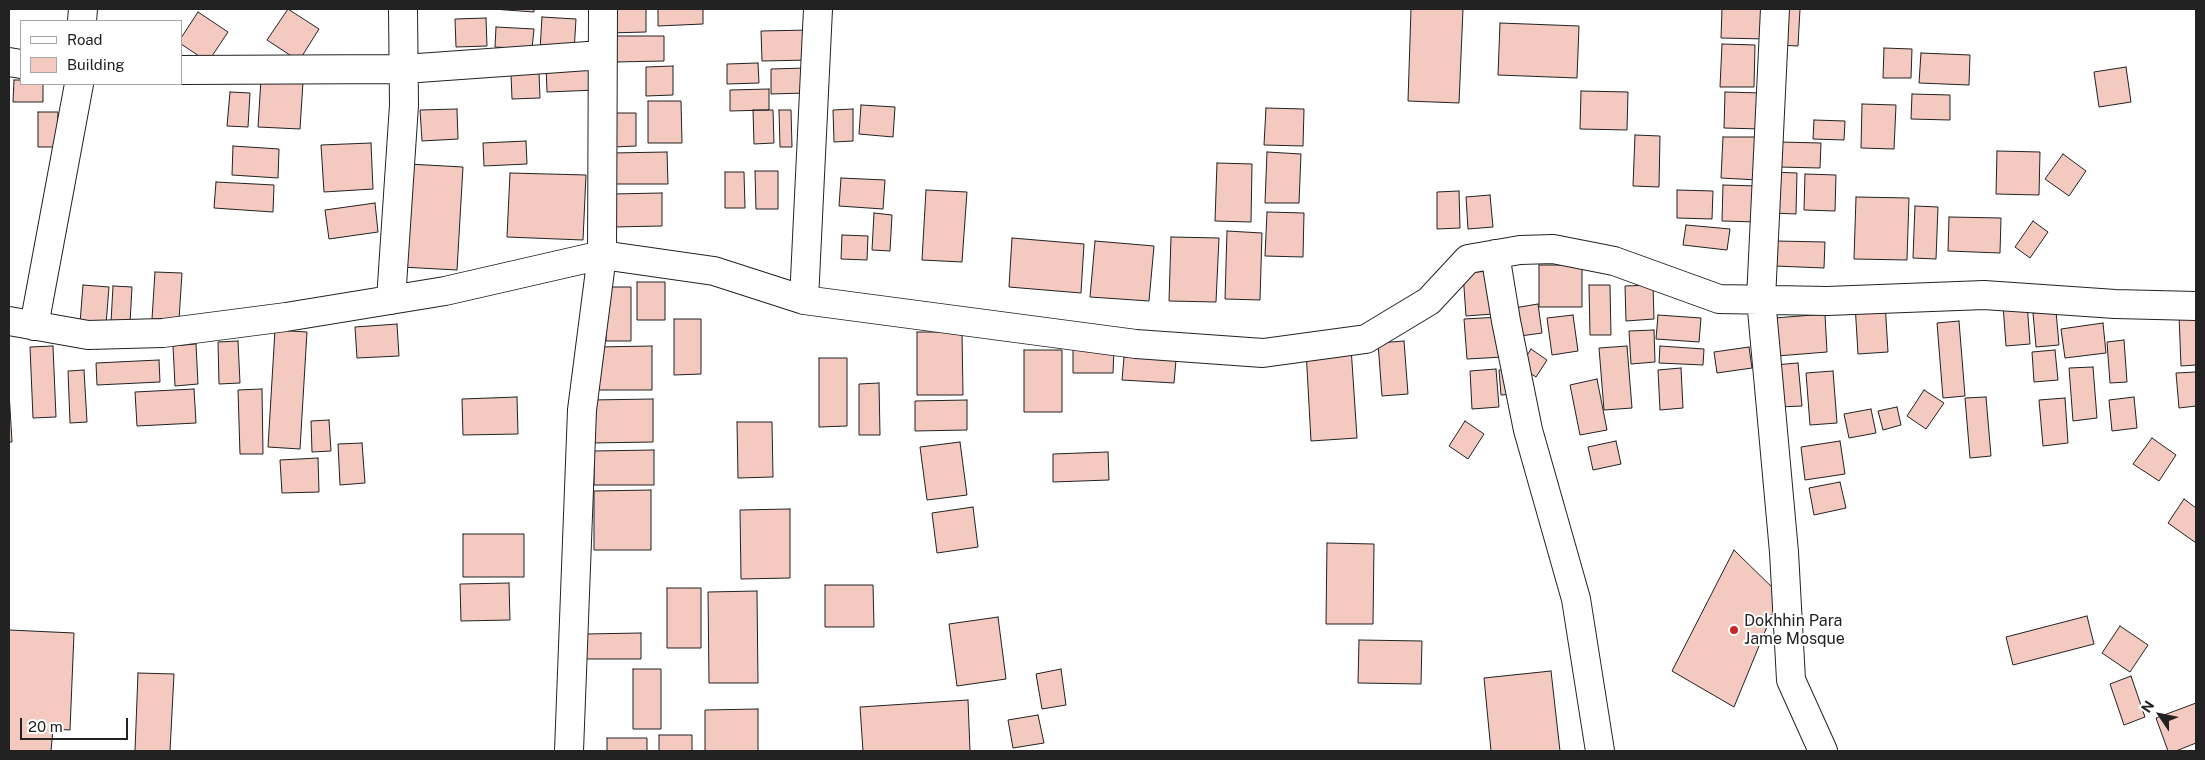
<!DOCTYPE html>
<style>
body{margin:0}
#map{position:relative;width:2205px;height:760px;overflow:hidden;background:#fff;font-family:"Public Sans",sans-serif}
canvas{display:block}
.frame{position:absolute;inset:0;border:10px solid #222;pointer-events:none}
.legend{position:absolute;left:20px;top:20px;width:162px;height:65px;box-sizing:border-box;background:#fff;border:1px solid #a7a7a7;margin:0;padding:6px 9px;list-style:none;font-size:15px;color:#222}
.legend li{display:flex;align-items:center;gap:10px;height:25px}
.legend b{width:25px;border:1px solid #a7a7a7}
.north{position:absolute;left:2135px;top:690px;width:50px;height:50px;-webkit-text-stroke:4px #fff;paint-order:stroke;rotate:304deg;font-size:14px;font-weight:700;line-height:20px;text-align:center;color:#222}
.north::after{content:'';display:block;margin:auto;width:18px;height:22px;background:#222;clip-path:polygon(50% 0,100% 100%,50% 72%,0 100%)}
.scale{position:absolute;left:20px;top:718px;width:108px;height:22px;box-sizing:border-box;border:2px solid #222;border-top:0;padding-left:6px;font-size:15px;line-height:18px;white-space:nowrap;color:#222;-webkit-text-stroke:4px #fff;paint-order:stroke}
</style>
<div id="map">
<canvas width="2205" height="760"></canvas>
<div class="frame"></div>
<ul class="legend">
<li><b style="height:6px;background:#fff"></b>Road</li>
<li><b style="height:14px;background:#f3c9c0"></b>Building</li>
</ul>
<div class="north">N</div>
<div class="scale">20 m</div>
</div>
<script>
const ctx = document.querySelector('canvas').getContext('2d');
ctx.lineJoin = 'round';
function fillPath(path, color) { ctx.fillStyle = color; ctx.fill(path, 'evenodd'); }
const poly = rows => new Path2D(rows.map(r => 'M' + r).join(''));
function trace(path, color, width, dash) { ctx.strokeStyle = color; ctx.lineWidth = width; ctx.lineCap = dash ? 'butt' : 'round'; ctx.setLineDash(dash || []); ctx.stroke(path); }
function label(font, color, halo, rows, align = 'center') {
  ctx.font = font + ' "Public Sans",sans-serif'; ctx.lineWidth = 4; ctx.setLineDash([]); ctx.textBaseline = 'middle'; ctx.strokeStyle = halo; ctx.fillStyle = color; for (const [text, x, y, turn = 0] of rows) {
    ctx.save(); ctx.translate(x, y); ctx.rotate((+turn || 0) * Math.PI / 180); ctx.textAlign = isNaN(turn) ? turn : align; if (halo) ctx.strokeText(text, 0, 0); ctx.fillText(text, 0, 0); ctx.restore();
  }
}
const building = poly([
 [288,9,319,29,299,61,267,40,288,9],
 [492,9,534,9,534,12,492,9],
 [607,9,646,9,646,32,608,33,607,9],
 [658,9,703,9,703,24,658,26,658,9],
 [1411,9,1463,9,1459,103,1408,101,1411,9],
 [1722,9,1767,9,1766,39,1721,38,1722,9],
 [1778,9,1800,9,1798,46,1777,45,1778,9],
 [198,12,228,32,208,62,181,44,181,38,198,12],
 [542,17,576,19,574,52,540,50,542,17],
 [486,18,487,46,456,47,455,19,486,18],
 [1500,23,1579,26,1577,78,1498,75,1500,23],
 [496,27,534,29,532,49,495,47,496,27],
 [810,30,810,60,762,61,761,31,810,30],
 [615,36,664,36,664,61,615,62,615,36],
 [1722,44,1755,45,1754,87,1720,87,1722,44],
 [1884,48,1912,49,1911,78,1883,78,1884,48],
 [1921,53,1970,55,1969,85,1919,83,1921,53],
 [758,63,759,83,727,84,727,64,758,63],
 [596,64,597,90,547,92,546,66,596,64],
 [673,66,673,95,646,96,646,67,673,66],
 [2126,67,2131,102,2099,107,2094,72,2126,67],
 [806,68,806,93,771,94,771,69,806,68],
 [539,73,540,98,512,99,511,74,539,73],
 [261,79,303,82,300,129,258,127,261,79],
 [14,80,21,80,21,84,43,84,43,102,13,102,14,80],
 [769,89,769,110,730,111,730,90,769,89],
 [1581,91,1628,92,1627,130,1580,129,1581,91],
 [230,92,250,93,248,127,227,126,230,92],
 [1725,92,1762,93,1761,129,1724,128,1725,92],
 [1912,94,1950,95,1950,120,1911,119,1912,94],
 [648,101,681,101,682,143,648,143,648,101],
 [1862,104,1896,105,1894,149,1861,148,1862,104],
 [861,105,895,107,893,137,859,134,861,105],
 [1266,108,1304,109,1303,146,1264,145,1266,108],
 [457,109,458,139,422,141,420,110,457,109],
 [853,109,853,141,834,142,833,110,853,109],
 [753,110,773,110,774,143,754,144,753,110],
 [779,110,791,110,792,147,780,147,779,110],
 [38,112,58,112,57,147,38,147,38,112],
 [613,113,636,113,636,146,614,147,613,113],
 [1814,120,1845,121,1844,140,1813,139,1814,120],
 [1635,135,1660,136,1659,187,1633,186,1635,135],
 [1723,137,1760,137,1758,180,1721,178,1723,137],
 [526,141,527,164,484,166,483,143,526,141],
 [1780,142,1821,143,1820,168,1779,167,1780,142],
 [371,143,373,189,324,192,321,145,371,143],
 [233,146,279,149,278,178,232,175,233,146],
 [1997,151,2040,152,2039,195,1996,194,1997,151],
 [667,152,668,184,611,184,611,153,667,152],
 [1267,152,1301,154,1299,203,1265,203,1267,152],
 [2063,154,2086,171,2069,196,2045,179,2063,154],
 [1217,163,1252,164,1251,222,1215,221,1217,163],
 [408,164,463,167,457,270,401,267,408,164],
 [755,171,778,171,778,209,756,209,755,171],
 [725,172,744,172,745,208,725,208,725,172],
 [1773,172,1797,173,1796,214,1772,213,1773,172],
 [510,173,586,175,583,240,507,237,510,173],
 [1805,174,1836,175,1835,211,1804,210,1805,174],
 [841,178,885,180,883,209,839,206,841,178],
 [216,182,274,185,273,212,214,208,216,182],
 [1723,185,1759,186,1758,222,1722,221,1723,185],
 [926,190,967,192,962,262,922,260,926,190],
 [1677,190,1713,191,1712,219,1677,218,1677,190],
 [1459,191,1460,228,1437,229,1437,192,1459,191],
 [662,193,662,226,613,227,612,194,662,193],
 [1490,195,1493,227,1468,229,1466,197,1490,195],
 [1856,197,1909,198,1907,260,1854,259,1856,197],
 [375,203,378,232,329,239,325,210,375,203],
 [1915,206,1938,207,1936,259,1913,258,1915,206],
 [1267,212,1304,213,1303,257,1265,256,1267,212],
 [874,213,892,215,890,251,872,250,874,213],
 [1949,217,2001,218,2000,253,1948,251,1949,217],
 [2033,221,2048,232,2030,258,2015,247,2033,221],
 [1686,225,1730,229,1727,250,1683,245,1686,225],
 [1227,231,1262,233,1260,300,1225,299,1227,231],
 [842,235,868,236,867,260,841,259,842,235],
 [1171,237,1219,238,1216,302,1169,301,1171,237],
 [1012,238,1084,244,1081,293,1009,287,1012,238],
 [1095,241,1154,246,1149,301,1090,297,1095,241],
 [1776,241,1825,242,1824,268,1775,266,1776,241],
 [1539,265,1582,265,1582,307,1539,307,1539,265],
 [1490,271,1493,314,1466,316,1463,273,1490,271],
 [155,272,182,273,179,320,152,319,155,272],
 [637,282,665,282,665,320,637,320,637,282],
 [83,285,109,287,106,325,80,323,83,285],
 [1589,285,1610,285,1611,335,1590,335,1589,285],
 [1653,285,1654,319,1626,321,1625,286,1653,285],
 [113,286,132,287,130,323,111,322,113,286],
 [606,287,631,287,631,341,606,341,606,287],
 [1885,302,1888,352,1858,354,1855,304,1885,302],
 [2027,303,2030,344,2006,346,2003,305,2027,303],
 [1538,304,1542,333,1513,337,1508,309,1538,304],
 [2056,311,2059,345,2036,347,2033,313,2056,311],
 [1825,314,1827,352,1777,356,1775,318,1825,314],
 [1573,315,1578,351,1552,355,1547,318,1573,315],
 [1658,315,1701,318,1699,342,1656,339,1658,315],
 [2196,315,2196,365,2181,366,2179,316,2196,315],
 [1500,317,1503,357,1467,359,1464,319,1500,317],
 [674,319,701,319,701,374,674,375,674,319],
 [1959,321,1965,396,1943,398,1937,323,1959,321],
 [2103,323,2106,353,2065,358,2061,329,2103,323],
 [397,324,399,356,357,358,355,327,397,324],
 [275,330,307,332,300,449,268,447,275,330],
 [1654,330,1655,362,1631,364,1629,331,1654,330],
 [917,332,962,332,963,395,917,395,917,332],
 [2124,340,2127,382,2110,383,2107,342,2124,340],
 [238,341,240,383,219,384,218,342,238,341],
 [1404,341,1408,394,1382,396,1378,343,1404,341],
 [196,344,198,384,175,386,173,346,196,344],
 [53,346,56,417,33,418,30,347,53,346],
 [652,346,652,390,596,390,596,347,652,346],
 [1627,346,1632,408,1604,410,1599,348,1627,346],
 [1660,346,1704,349,1703,365,1659,363,1660,346],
 [1351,347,1357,438,1311,441,1306,350,1351,347],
 [1749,347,1752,368,1717,373,1714,352,1749,347],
 [1073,349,1114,349,1113,373,1073,373,1073,349],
 [1531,349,1547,360,1536,377,1520,367,1531,349],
 [1024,350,1062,350,1062,412,1024,412,1024,350],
 [2055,350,2058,380,2034,382,2032,352,2055,350],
 [1124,357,1176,360,1174,383,1122,380,1124,357],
 [819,358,847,358,847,426,819,427,819,358],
 [159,360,160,382,97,385,96,363,159,360],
 [1798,363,1802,406,1778,407,1774,365,1798,363],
 [2093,367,2097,418,2073,421,2069,368,2093,367],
 [1681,368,1683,408,1660,410,1658,370,1681,368],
 [1496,369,1499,407,1472,409,1470,371,1496,369],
 [1511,369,1513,394,1501,395,1499,370,1511,369],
 [84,370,87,422,70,423,68,371,84,370],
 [1833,371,1837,423,1810,425,1806,373,1833,371],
 [2196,372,2196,406,2179,408,2176,373,2196,372],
 [1597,379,1607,430,1580,435,1570,385,1597,379],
 [879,383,880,435,859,435,859,384,879,383],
 [194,389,196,423,137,426,135,392,194,389],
 [262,389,263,454,240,454,238,390,262,389],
 [1924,390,1944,403,1926,429,1907,416,1924,390],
 [9,391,12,442,9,442,9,391],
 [517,397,518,434,463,435,462,399,517,397],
 [1986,397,1991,456,1970,458,1965,398,1986,397],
 [2134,397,2137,428,2112,431,2109,400,2134,397],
 [2065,398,2068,443,2043,446,2039,400,2065,398],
 [653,399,653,442,590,443,590,400,653,399],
 [967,400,967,430,915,431,915,401,967,400],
 [1897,407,1901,425,1883,430,1878,411,1897,407],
 [1871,409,1876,433,1849,438,1844,414,1871,409],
 [329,420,331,451,312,452,311,421,329,420],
 [1465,421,1484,434,1468,459,1449,446,1465,421],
 [737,422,772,422,773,477,738,478,737,422],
 [2152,438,2176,455,2159,481,2133,464,2152,438],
 [1616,441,1621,464,1593,470,1588,447,1616,441],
 [1840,441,1845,474,1805,480,1801,447,1840,441],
 [960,442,967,495,927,500,920,447,960,442],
 [362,443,365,483,340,485,338,444,362,443],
 [654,450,654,485,594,485,594,451,654,450],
 [1108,452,1109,480,1053,482,1053,454,1108,452],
 [318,458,319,492,282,493,280,460,318,458],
 [1840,482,1846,508,1814,515,1809,488,1840,482],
 [651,490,651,550,594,550,594,491,651,490],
 [2184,499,2196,508,2196,543,2168,523,2184,499],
 [973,507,978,547,937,553,932,513,973,507],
 [790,509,790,578,741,579,740,510,790,509],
 [463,534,524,534,524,577,463,577,463,534],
 [1327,543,1374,544,1373,624,1326,624,1327,543],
 [1734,550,1780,595,1734,707,1672,671,1734,550],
 [509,583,510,620,461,621,460,584,509,583],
 [825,585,873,585,874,627,825,627,825,585],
 [667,588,701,588,701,648,667,648,667,588],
 [757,591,758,683,709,683,708,592,757,591],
 [2087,616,2094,644,2013,665,2006,637,2087,616],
 [998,617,1006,679,957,686,949,624,998,617],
 [2120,626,2148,645,2130,672,2102,653,2120,626],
 [9,630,74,633,70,730,53,729,51,751,9,751,9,630],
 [641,633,641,659,586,659,586,634,641,633],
 [1359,640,1422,641,1421,684,1358,683,1359,640],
 [633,669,661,669,661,729,633,729,633,669],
 [1061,669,1066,705,1042,709,1036,674,1061,669],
 [1551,671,1560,751,1491,751,1484,678,1551,671],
 [138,673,174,674,170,751,135,751,138,673],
 [2131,676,2145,717,2124,725,2110,684,2131,676],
 [968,700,970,751,863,751,860,707,968,700],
 [2196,703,2196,743,2176,751,2168,751,2156,718,2196,703],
 [758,709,758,751,705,751,705,710,758,709],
 [1038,715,1044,743,1013,748,1008,720,1038,715],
 [659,735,692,735,692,751,659,751,659,735],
 [607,738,647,738,647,751,607,751,607,738]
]);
fillPath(building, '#f3c9c0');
trace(building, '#222', 1);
const minor = poly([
 [1775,9,1761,299,1784,552,1791,680,1823,751],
 [82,21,83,9],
 [9,62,21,64],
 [181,70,404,69,602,55],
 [1495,254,1506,321,1528,430,1576,599,1600,751],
 [391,300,404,105,403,9],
 [804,300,818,9],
 [9,321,88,335,163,333,286,317,445,291,602,255,714,271,804,300,1136,344,1263,353,1366,339,1429,301,1468,259,1520,250,1553,249,1614,261,1719,299,1827,301,1984,295,2115,304,2196,306],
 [34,326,79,84],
 [569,751,582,410,602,255,603,9]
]);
trace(minor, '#222', 30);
trace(minor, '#fff', 28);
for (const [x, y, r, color] of [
 [1734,630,5,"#c62828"]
]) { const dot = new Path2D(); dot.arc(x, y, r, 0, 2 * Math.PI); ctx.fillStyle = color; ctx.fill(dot); trace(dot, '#fff', 2); }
label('16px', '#222', '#fff', [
 ["Dokhhin Para",1744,621],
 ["Jame Mosque",1744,639]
], 'left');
</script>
